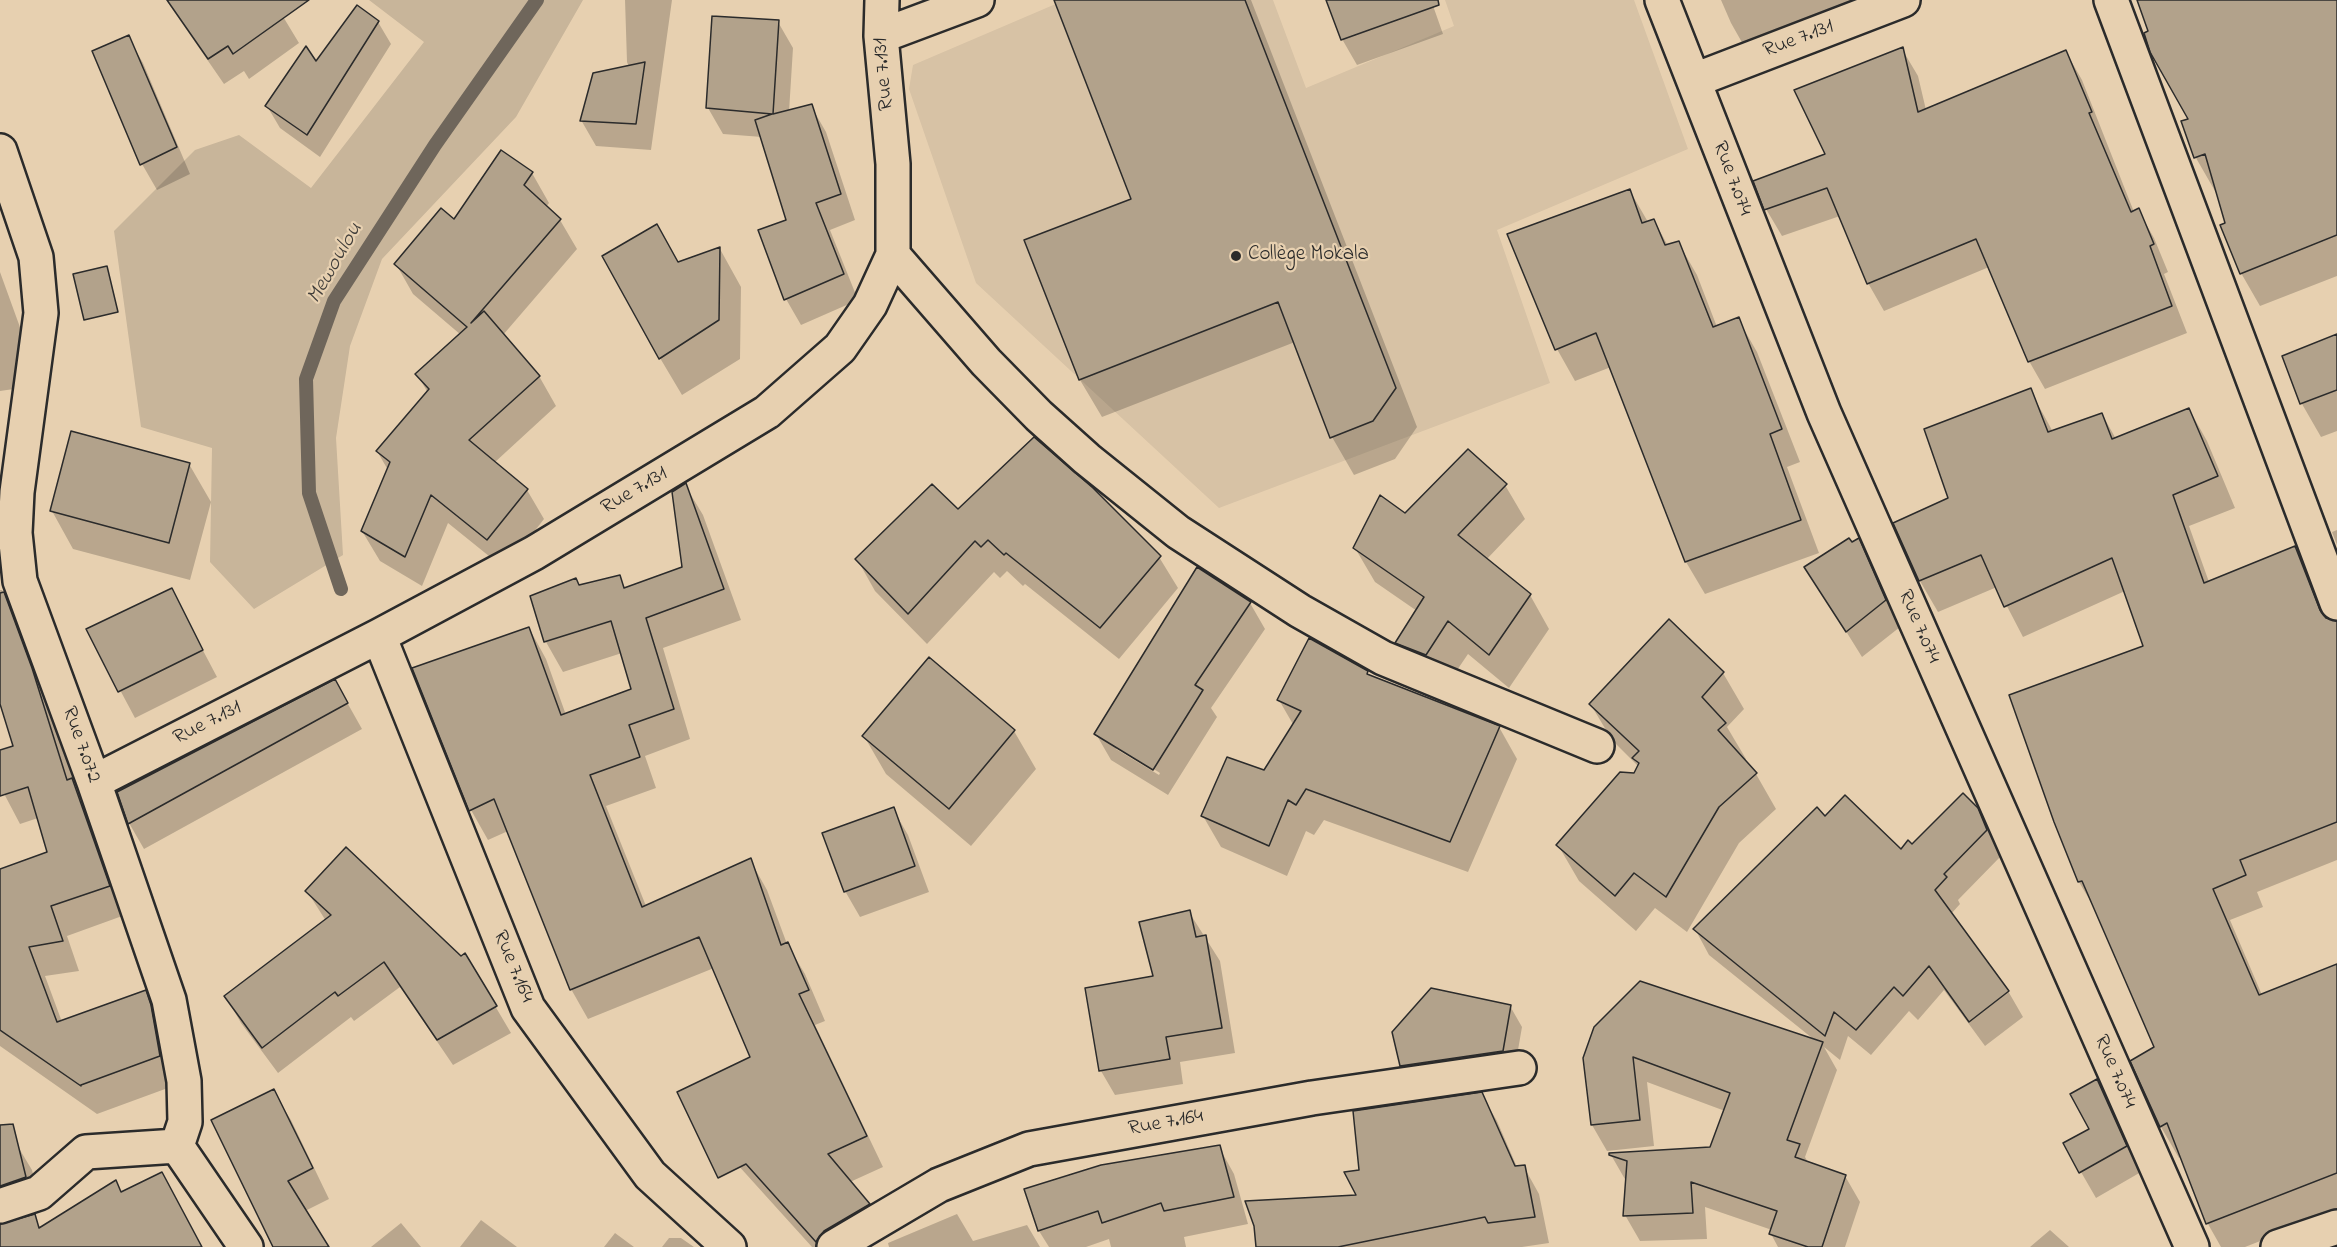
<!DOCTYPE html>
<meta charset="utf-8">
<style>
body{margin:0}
canvas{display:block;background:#e7d0b0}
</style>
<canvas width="2337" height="1247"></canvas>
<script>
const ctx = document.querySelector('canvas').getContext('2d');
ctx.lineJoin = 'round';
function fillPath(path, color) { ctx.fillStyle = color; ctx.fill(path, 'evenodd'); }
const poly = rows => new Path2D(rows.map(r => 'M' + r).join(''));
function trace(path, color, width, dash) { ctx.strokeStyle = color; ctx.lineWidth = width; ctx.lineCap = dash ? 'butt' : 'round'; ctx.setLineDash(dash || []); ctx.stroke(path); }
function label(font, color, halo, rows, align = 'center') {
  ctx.font = font + ' "Indie Flower",sans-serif'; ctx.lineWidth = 4.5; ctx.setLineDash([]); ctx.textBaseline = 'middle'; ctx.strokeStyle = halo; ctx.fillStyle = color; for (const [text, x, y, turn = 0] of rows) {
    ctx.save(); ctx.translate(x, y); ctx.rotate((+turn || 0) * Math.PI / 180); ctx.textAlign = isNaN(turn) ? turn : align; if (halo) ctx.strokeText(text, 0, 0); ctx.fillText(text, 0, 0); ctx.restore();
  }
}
fillPath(poly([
 [1065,0,1273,0,1306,88,1454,26,1445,0,1634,0,1688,149,1497,230,1550,383,1219,508,976,283,909,89,913,65]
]), '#d7c2a5');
fillPath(poly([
 [369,0,583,0,516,117,382,259,350,346,336,438,343,555,254,609,210,562,212,448,141,427,114,231,195,150,239,135,311,188,424,42]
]), '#c8b59a');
fillPath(poly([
 [166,0,273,0,299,43,249,79,244,71,224,84],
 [625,0,672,0,651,150,596,146,581,120,629,67,627,62],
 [1069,0,1251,0,1417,427,1395,459,1354,475,1332,437,1295,342,1102,417,1080,380,1133,200],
 [1327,0,1431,0,1443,34,1357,65,1342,39],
 [1721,0,1858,0,1744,46,1731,23],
 [2138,0,2337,0,2337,276,2260,306,2241,273,2217,190,2215,191,2196,158,2183,122,2190,120],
 [378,22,391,44,320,157,280,128,267,106,316,63],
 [778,22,793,48,789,112,811,106,826,132,855,220,830,230,858,300,801,325,786,299,787,220,762,137,723,134,708,108],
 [128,37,143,63,190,174,157,190,142,164,94,51],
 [1902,49,1918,76,1926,110,2066,52,2082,80,2134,212,2138,210,2154,238,2168,272,2164,274,2187,333,2045,389,2029,361,1989,267,1884,311,1868,283,1840,216,1782,236,1766,209,1827,154],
 [532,173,549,203,546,207,560,220,577,249,503,335,539,376,556,406,494,463,527,490,544,519,505,569,448,523,422,586,380,561,362,531,388,470,377,451,428,393,417,374,461,335,413,294,396,264,454,222],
 [1630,191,1648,222,1654,220,1668,246,1678,242,1697,275,1717,327,1738,319,1757,352,1800,462,1787,467,1819,553,1705,594,1686,562,1611,367,1575,381,1557,349],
 [720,249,741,287,740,359,682,395,660,358,678,264],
 [0,272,21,330,28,387,0,391],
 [2337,336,2337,431,2321,437,2302,404,2283,357],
 [2030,390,2053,432,2102,414,2116,439,2189,409,2207,441,2235,508,2189,526,2209,582,2295,547,2313,578,2329,621,2337,623,2337,860,2257,892,2263,907,2230,920,2262,995,2337,965,2337,1211,2245,1247,2221,1247,2208,1224,2181,1156,2179,1158,2161,1127,2132,1061,2156,1048,2098,914,2079,882,2055,822,2145,647,2125,591,2023,637,1997,587,1938,612,1920,581,1895,523,1950,498],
 [189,464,211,502,190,580,73,549,52,511],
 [685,485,703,515,741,620,663,648,690,739,645,756,656,788,606,806,646,906,750,860,767,890,787,944,805,974,825,1021,815,1025,883,1167,850,1182,869,1205,886,1235,866,1247,812,1247,699,1122,752,1058,714,968,588,1019,571,989,508,831,488,840,471,810,529,628,546,659,566,715,633,690,622,653,563,672,546,642,531,597,619,577,626,589,683,568],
 [1505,485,1525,519,1486,560,1530,595,1549,629,1509,688,1468,654,1445,688,1416,677,1397,643,1417,611,1375,582,1355,548,1405,515],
 [958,511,1159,557,1178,588,1119,659,1025,584,1023,586,1007,571,1000,578,994,572,927,644,875,591,857,559],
 [2337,530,2337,545,2332,532],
 [1858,540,1873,566,1900,627,1862,657,1806,567],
 [0,590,2,590,16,614,23,633,20,634,33,657,76,789,88,809,125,915,67,936,79,971,45,976,62,1022,145,992,162,1021,176,1085,97,1114,0,1046,0,870,49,853,38,818,20,824,0,786,0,752,15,747,0,699],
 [171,590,217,677,135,718,88,630],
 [1250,603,1265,629,1211,708,1217,717,1168,795,1111,760,1096,734],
 [1116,745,1160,773,1159,775,1116,749],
 [1669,621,1723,673,1744,709,1727,727,1746,759,1744,761,1756,774,1776,809,1739,843,1687,932,1655,908,1636,931,1579,881,1558,845,1635,774,1639,767,1612,740,1591,705],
 [1367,672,1370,677,1499,727,1517,759,1468,872,1324,820,1314,835,1306,831,1287,876,1221,847,1203,816,1265,772,1294,726,1279,700],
 [335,681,362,729,144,849,129,823],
 [1014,731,1036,769,971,846,886,774,864,736],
 [893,809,908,835,929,892,860,917,845,891],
 [1977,809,2001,856,1958,900,1960,904,1951,914,2008,991,2023,1017,1985,1046,1944,990,1918,1020,1909,1011,1871,1055,1848,1036,1840,1060,1824,1047,1837,1070,1805,1157,1809,1164,1845,1176,1860,1202,1845,1247,1778,1247,1771,1234,1772,1230,1705,1207,1707,1239,1640,1241,1625,1215,1626,1181,1611,1155,1711,1149,1725,1111,1647,1082,1654,1146,1607,1151,1592,1125,1585,1058,1817,1042,1709,955,1695,929,1825,818,1901,851],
 [307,891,461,958,465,955,511,1033,453,1065,400,987,354,1021,351,1017,278,1073,241,1023,226,997,326,921],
 [1189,912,1220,961,1235,1053,1180,1062,1183,1084,1115,1095,1101,1071,1154,977],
 [1510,1006,1522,1027,1514,1073,1414,1087,1401,1066],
 [2097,1081,2112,1107,2141,1172,2096,1198,2081,1172,2091,1129],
 [273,1091,291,1120,329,1199,305,1211,327,1247,275,1247],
 [1481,1094,1497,1121,1517,1167,1524,1167,1539,1194,1549,1243,1522,1247,1258,1247,1358,1196,1360,1171],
 [17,1145,32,1170,40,1203,0,1220,0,1150],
 [1219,1147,1234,1174,1248,1224,1184,1237,1186,1247,1111,1247,1109,1239,1086,1247,1049,1247,1039,1231,1025,1190],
 [957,1214,973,1241,1027,1225,1040,1247,889,1247,888,1243],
 [481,1220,517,1247,460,1247],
 [401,1223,421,1247,371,1247],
 [2050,1230,2069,1247,2030,1247],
 [615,1233,634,1247,604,1247],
 [669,1238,681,1238,694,1247,662,1247]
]), '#0003');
trace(poly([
 [341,589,309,493,306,379,334,301,435,145,537,0]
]), '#6f665b', 14);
const building = poly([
 [167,0,309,0,233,54,228,46,208,59,167,0],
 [1054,0,1245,0,1396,388,1373,421,1330,438,1278,302,1079,380,1024,240,1131,199,1054,0],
 [1326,0,1438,0,1439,5,1341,40,1326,0],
 [2137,0,2337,0,2337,235,2240,274,2220,225,2225,223,2205,154,2194,158,2181,121,2188,119,2150,52,2144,33,2148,31,2137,0],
 [357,5,379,21,307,135,265,106,306,46,316,61,357,5],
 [712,16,779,20,773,114,812,104,841,194,816,203,844,274,784,300,758,230,786,220,755,120,772,114,706,108,712,16],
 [129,35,177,147,140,165,92,51,129,35],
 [1903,47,1918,112,2066,50,2092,112,2089,113,2131,212,2139,208,2154,244,2150,246,2172,306,2028,362,1976,239,1867,284,1827,188,1764,210,1753,181,1825,154,1794,90,1903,47],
 [645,62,636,124,580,121,593,73,645,62],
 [501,150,533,172,524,185,561,219,471,323,484,311,540,376,469,440,528,489,487,540,431,495,405,557,361,531,390,462,376,451,429,389,415,374,467,327,394,264,441,208,454,219,501,150],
 [1630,189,1642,223,1654,219,1665,245,1679,241,1713,327,1739,317,1782,429,1770,434,1801,520,1685,562,1596,333,1555,350,1507,234,1630,189],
 [657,224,678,262,720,247,719,320,659,359,602,256,657,224],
 [107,266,118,312,84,320,73,274,107,266],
 [2337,334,2337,390,2300,404,2282,356,2337,334],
 [2031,388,2048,432,2102,413,2112,439,2189,408,2218,476,2173,495,2204,583,2295,546,2320,610,2326,618,2337,621,2337,822,2240,860,2246,875,2213,889,2259,995,2337,964,2337,1173,2206,1224,2167,1123,2160,1127,2130,1061,2154,1047,2082,881,2078,882,2054,822,2009,695,2143,646,2112,558,2004,607,1981,555,1919,581,1893,523,1948,498,1924,429,2031,388],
 [71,431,190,463,169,543,50,511,71,431],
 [1034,437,1093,488,1161,556,1100,628,1006,553,1004,555,988,540,981,547,975,541,908,614,855,559,932,484,958,509,1034,437],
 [1468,449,1507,484,1458,535,1531,594,1489,655,1448,621,1426,655,1395,643,1424,597,1353,548,1380,495,1405,513,1468,449],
 [686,483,724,589,646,618,674,709,629,725,640,757,590,775,642,907,751,858,781,945,788,942,809,990,799,994,867,1136,828,1154,870,1204,824,1231,816,1242,746,1164,718,1178,677,1092,750,1057,699,937,570,990,494,799,469,811,412,668,529,627,561,715,631,689,611,621,544,642,530,596,576,578,579,585,620,575,624,588,682,567,672,492,686,483],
 [1849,538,1852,542,1859,538,1886,600,1846,632,1804,567,1849,538],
 [1197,567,1251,602,1195,685,1203,690,1153,770,1094,734,1197,567],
 [172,588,203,650,118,692,86,629,172,588],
 [4,592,32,668,67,780,72,778,110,886,51,906,63,941,29,947,57,1022,146,990,151,1005,160,1056,81,1085,81,1086,0,1030,0,869,47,852,28,787,0,796,0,750,13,746,0,704,0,593,4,592],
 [1669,619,1724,672,1702,697,1726,723,1718,730,1757,773,1719,807,1666,897,1634,873,1615,896,1556,845,1620,772,1634,773,1639,763,1632,758,1639,751,1589,704,1669,619],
 [1309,638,1368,671,1367,674,1500,726,1450,842,1306,789,1296,805,1288,800,1269,846,1201,816,1227,757,1264,770,1301,711,1277,700,1309,638],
 [929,657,1015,730,949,809,862,736,929,657],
 [335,679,348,703,128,824,117,792,335,679],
 [1963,793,1978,808,1987,830,1944,874,1947,877,1935,890,2009,991,1969,1022,1929,966,1903,996,1894,987,1856,1030,1834,1012,1825,1036,1693,929,1817,807,1825,816,1845,795,1901,849,1908,840,1912,844,1963,793],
 [894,807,915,866,844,892,822,833,894,807],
 [346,847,461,956,465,953,497,1006,437,1040,384,962,338,996,335,992,262,1048,224,996,331,915,305,891,346,847],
 [1190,910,1196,937,1206,935,1222,1028,1166,1037,1170,1059,1099,1071,1085,988,1153,976,1139,922,1190,910],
 [1640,981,1823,1042,1787,1140,1800,1144,1795,1157,1846,1175,1822,1247,1808,1247,1769,1234,1777,1211,1691,1182,1693,1213,1623,1216,1627,1161,1609,1155,1609,1153,1710,1147,1730,1093,1633,1057,1640,1120,1591,1125,1583,1058,1594,1027,1640,981],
 [1431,988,1511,1005,1503,1051,1400,1066,1392,1032,1431,988],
 [2097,1079,2127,1146,2079,1173,2063,1143,2089,1129,2070,1094,2097,1079],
 [274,1089,313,1168,288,1181,329,1247,273,1247,211,1120,274,1089],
 [1482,1092,1515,1166,1525,1165,1535,1217,1488,1223,1485,1217,1338,1247,1256,1247,1254,1226,1245,1201,1356,1195,1344,1172,1359,1170,1353,1111,1482,1092],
 [13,1124,26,1177,0,1186,0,1125,13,1124],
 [1220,1145,1234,1197,1164,1211,1161,1203,1102,1223,1098,1211,1038,1231,1024,1189,1101,1165,1220,1145],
 [162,1172,202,1247,0,1247,0,1224,35,1214,39,1228,116,1180,121,1192,162,1172]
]);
fillPath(building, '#b2a28b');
trace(building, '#2b2b2b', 1.5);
const street = poly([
 [1662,0,1824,413,2192,1247],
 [2111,0,2337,603],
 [881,36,977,0],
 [1695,80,1903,0],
 [0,151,36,257,41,313,17,492,15,533,20,581,94,782,169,1000,184,1081,185,1122,177,1146,86,1152,39,1193,0,1206],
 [893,255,986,362,1039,416,1087,459,1178,532,1300,611,1383,658,1597,746],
 [379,636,528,1008,650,1175,729,1247],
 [94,782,379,636,534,553,767,412,840,348,870,305,893,255,893,164,881,36,882,0],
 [177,1146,246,1247],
 [834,1247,939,1185,1029,1149,1312,1098,1519,1068],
 [2278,1247,2337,1227]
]);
trace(street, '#2b2b2b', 38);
trace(street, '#e7d0b0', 33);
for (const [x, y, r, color] of [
 [1236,256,6,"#2b2b2b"]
]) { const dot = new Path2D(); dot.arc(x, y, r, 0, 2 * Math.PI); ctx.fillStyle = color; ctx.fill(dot); trace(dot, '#e7d0b0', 2); }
label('21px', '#2b2b2b', '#e7d0b0', [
 ["Rue 7.131",1799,40,-21],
 ["Rue 7.131",885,74,-95],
 ["Rue 7.074",1731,179,69],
 ["Rue 7.131",635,492,-31],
 ["Rue 7.074",1918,627,66],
 ["Rue 7.131",208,724,-27],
 ["Rue 7.072",80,745,70],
 ["Rue 7.164",512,967,67],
 ["Rue 7.074",2114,1072,66],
 ["Rue 7.164",1166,1124,-10]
]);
label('21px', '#2b2b2b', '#e7d0b0', [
 ["Collège Mokala",1248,256]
], 'left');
label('italic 22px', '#423f3b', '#e7d0b0', [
 ["Mewoulou",336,264,-60]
]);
</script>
